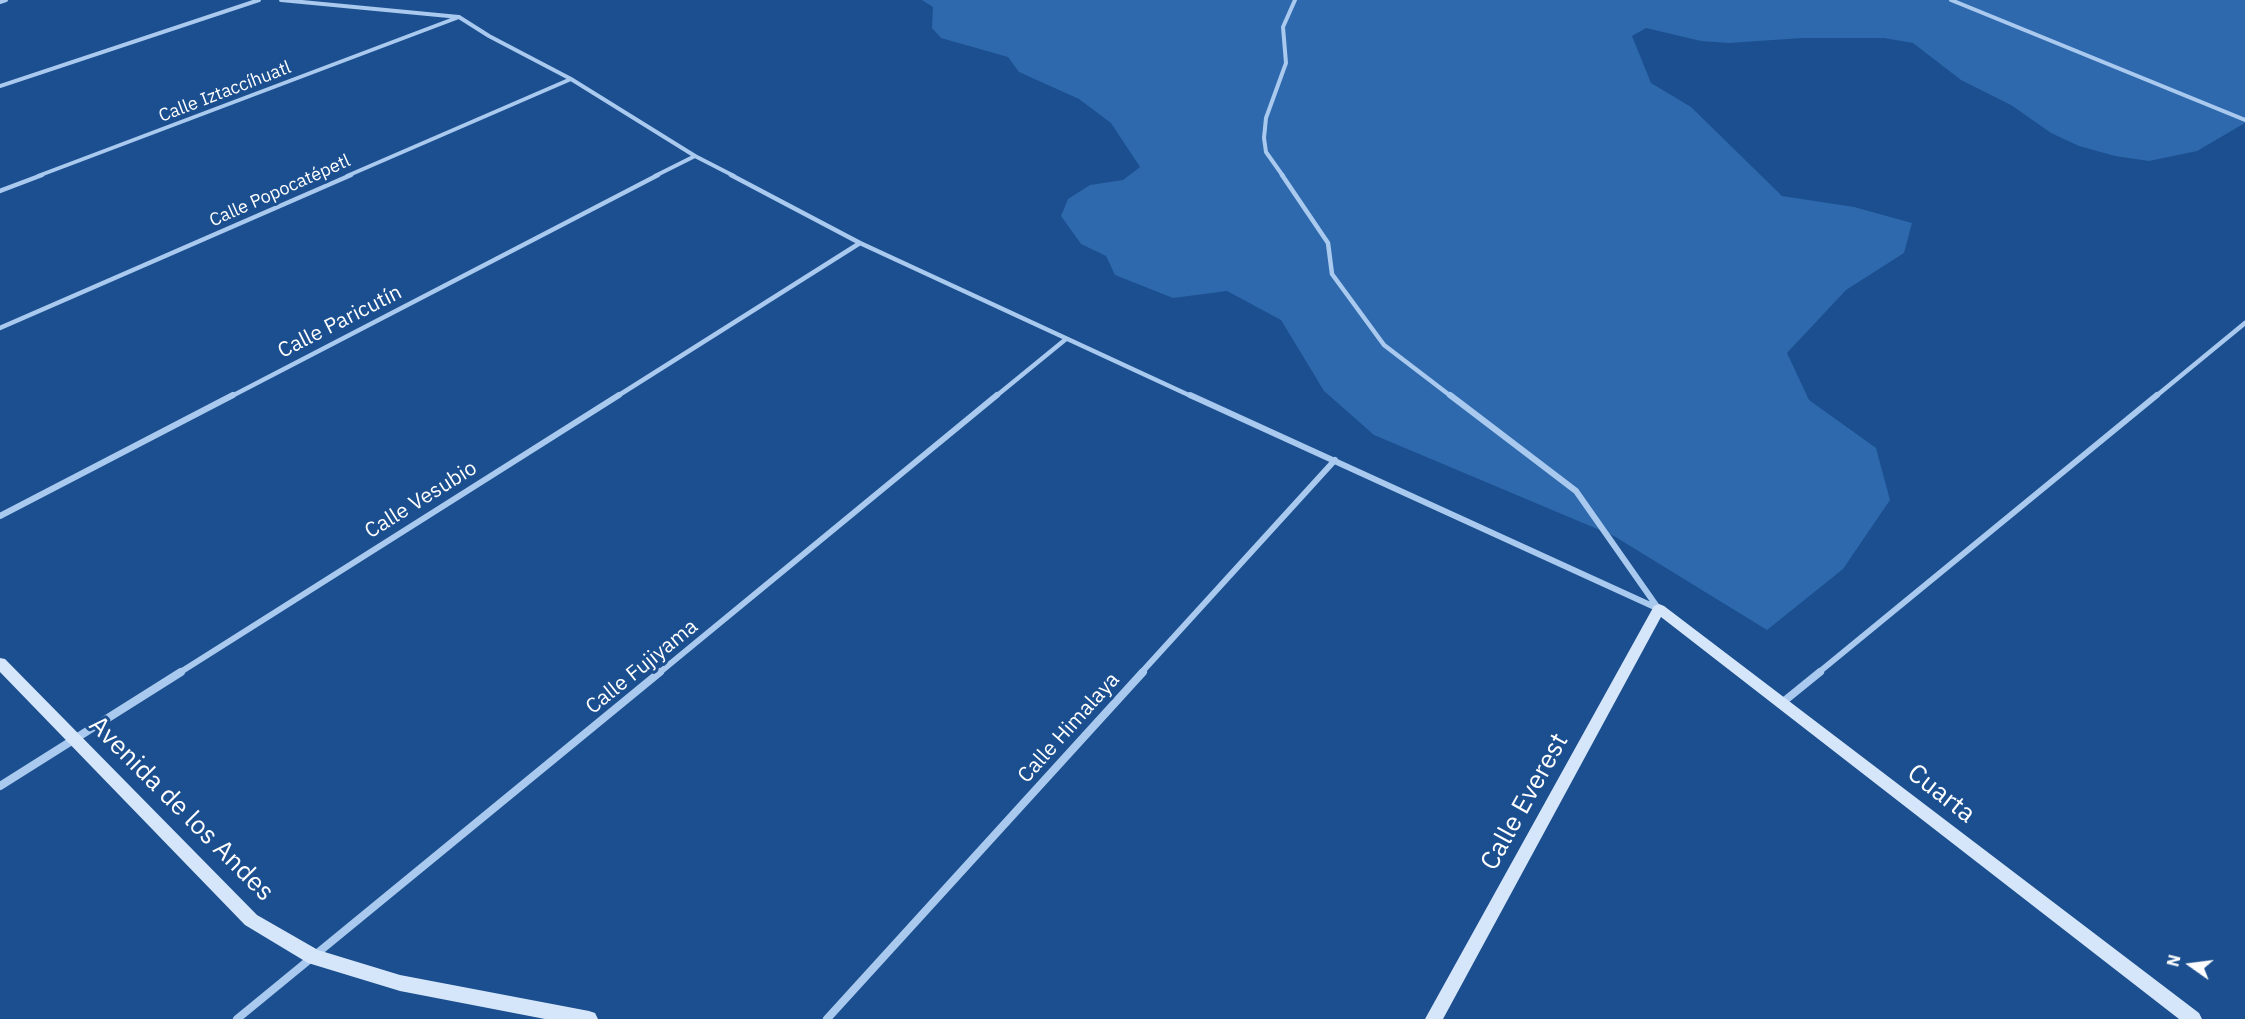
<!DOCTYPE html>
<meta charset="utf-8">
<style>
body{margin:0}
#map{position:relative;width:2245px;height:1019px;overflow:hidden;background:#1b4f8f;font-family:"IBM Plex Sans",sans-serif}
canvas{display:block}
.north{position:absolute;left:2161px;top:935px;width:60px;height:60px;-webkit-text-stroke:4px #1b4f8f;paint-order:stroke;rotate:284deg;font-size:16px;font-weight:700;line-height:24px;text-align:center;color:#fff}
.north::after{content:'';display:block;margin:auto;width:21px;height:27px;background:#fff;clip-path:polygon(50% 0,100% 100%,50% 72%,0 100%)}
</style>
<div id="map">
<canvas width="2245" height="1019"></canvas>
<div class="north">N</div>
</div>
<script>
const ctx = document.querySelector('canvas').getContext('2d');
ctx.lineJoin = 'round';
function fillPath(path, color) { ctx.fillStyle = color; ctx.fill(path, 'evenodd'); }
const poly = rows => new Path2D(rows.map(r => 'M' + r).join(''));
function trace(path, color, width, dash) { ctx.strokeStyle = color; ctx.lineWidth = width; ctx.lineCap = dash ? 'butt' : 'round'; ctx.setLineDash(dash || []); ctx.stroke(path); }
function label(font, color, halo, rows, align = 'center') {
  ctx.font = font + ' "IBM Plex Sans",sans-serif'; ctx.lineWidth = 6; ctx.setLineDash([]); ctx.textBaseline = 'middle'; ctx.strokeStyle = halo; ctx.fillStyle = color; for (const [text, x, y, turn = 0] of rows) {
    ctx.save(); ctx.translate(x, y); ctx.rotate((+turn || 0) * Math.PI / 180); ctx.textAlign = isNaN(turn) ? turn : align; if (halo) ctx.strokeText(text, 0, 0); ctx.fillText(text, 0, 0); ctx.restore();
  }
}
fillPath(poly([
 [922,0,2245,0,2245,123,2197,151,2149,161,2115,156,2079,146,2051,133,2011,105,1961,80,1913,43,1884,38,1802,38,1729,43,1701,41,1646,28,1632,36,1651,83,1691,107,1782,196,1854,207,1912,223,1904,253,1846,290,1787,353,1809,400,1876,448,1890,500,1843,569,1767,630,1614,536,1374,435,1324,391,1281,320,1227,291,1173,298,1115,275,1106,256,1081,244,1061,216,1068,199,1090,185,1123,180,1140,167,1111,123,1079,99,1019,72,1008,57,941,38,932,28,933,7]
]), '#2e69ad');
trace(poly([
 [281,0,459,17,489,36,571,79,695,156,734,176],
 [1951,0,2245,120],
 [0,2,6,0],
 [0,86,259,0],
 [38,176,459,17],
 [347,176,571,79],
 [655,176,695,156],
 [1283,176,1266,152,1264,138,1266,118,1286,63,1283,27,1295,0]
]), '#a9c9ee', 4);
trace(poly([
 [731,175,860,243,1193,397],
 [1282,175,1328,243,1332,274,1384,345,1452,397],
 [0,191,42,175],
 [0,328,351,175],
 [230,397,658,175],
 [616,397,860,243],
 [995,397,1066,339],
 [2155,397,2245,323]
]), '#a9c9ee', 4.5);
trace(poly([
 [1190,395,1659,609],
 [1450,395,1576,491,1658,608],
 [0,516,233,395],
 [179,673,619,395],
 [659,673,997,395],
 [1141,673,1335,460],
 [1818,673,2157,395]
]), '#a9c9ee', 6);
trace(poly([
 [1783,702,1820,672],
 [0,786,181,672],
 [237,1019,660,672],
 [827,1019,1143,672]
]), '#a9c9ee', 8);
fillPath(poly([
 [1659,604,1664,606,2199,1013,2202,1019,2179,1019,1661,617,1443,1019,1425,1019,1654,606,1659,604],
 [0,658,5,659,257,915,318,950,400,975,589,1011,595,1013,598,1019,545,1019,400,991,308,963,245,925,0,672,0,658]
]), '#d6e6fa');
label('18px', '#fff', '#1b4f8f', [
 ["Calle Iztaccíhuatl",225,92,-21],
 ["Calle Popocatépetl",280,191,-24]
]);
label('21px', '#fff', '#1b4f8f', [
 ["Calle Paricutín",340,322,-27],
 ["Calle Vesubio",421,500,-32],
 ["Calle Fujiyama",642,667,-39],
 ["Calle Himalaya",1069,728,-48]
]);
label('26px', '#fff', '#1b4f8f', [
 ["Cuarta",1941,794,38],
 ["Calle Everest",1525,802,-61],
 ["Avenida de los Andes",181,809,45]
]);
</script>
